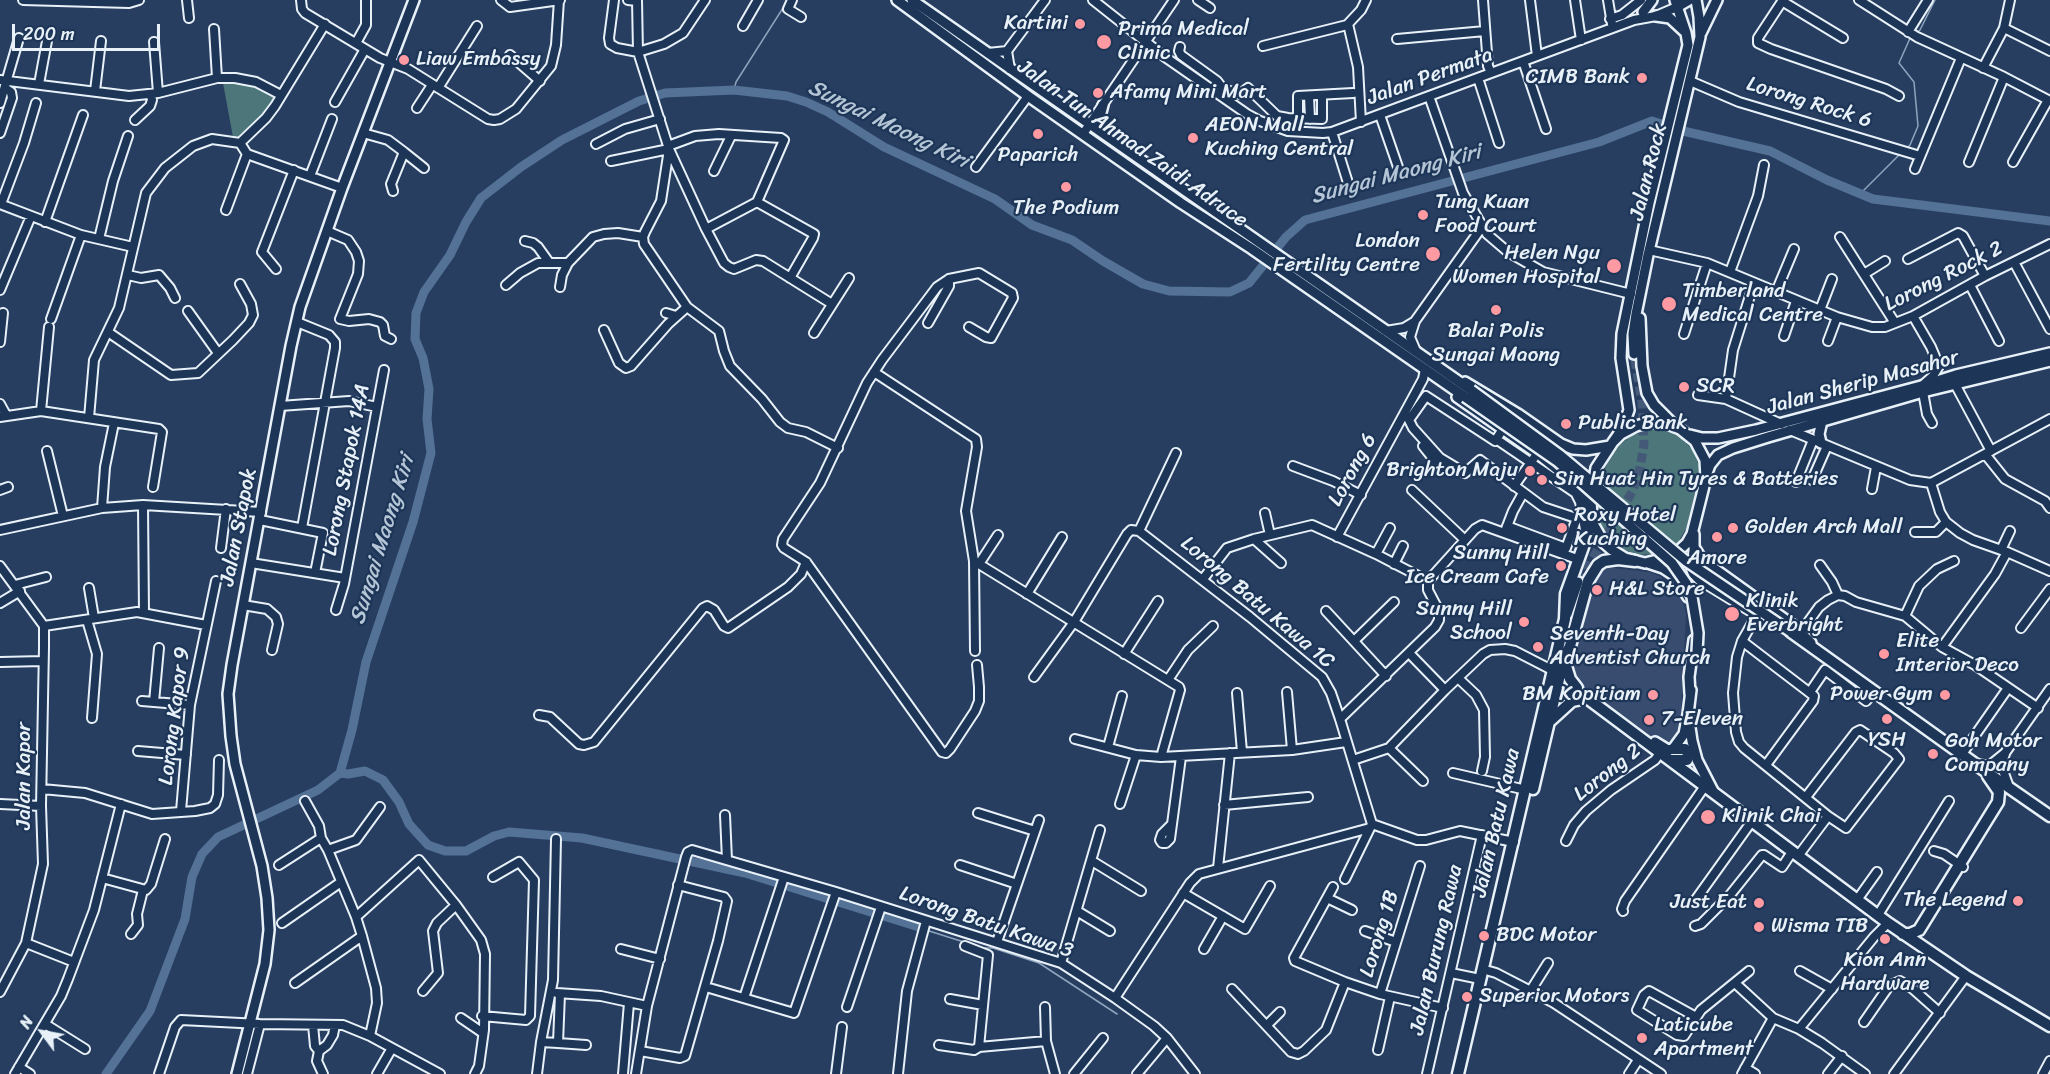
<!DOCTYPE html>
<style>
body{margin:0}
#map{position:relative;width:2050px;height:1074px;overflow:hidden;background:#273e61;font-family:Sriracha,sans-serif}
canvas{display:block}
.north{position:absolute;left:12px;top:1002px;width:60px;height:60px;-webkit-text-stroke:4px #1d3557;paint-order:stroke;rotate:302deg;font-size:16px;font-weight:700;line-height:24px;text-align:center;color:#e8f1f8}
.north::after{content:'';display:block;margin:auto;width:21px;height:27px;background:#e8f1f8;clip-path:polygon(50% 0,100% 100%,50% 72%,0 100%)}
.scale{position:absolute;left:12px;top:24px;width:148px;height:27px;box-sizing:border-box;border:3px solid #e8f1f8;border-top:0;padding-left:8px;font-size:18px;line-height:21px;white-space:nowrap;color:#e8f1f8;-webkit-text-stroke:4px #1d3557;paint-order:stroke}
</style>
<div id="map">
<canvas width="2050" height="1074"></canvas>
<div class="north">N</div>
<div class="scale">200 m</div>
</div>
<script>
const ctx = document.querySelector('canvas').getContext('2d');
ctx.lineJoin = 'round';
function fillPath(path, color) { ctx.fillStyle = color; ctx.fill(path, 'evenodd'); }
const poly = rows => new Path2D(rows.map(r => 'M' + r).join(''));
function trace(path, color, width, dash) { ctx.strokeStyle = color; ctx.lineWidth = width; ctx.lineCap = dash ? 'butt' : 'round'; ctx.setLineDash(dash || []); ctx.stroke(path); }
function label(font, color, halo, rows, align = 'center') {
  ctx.font = font + ' Sriracha,sans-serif'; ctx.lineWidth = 4.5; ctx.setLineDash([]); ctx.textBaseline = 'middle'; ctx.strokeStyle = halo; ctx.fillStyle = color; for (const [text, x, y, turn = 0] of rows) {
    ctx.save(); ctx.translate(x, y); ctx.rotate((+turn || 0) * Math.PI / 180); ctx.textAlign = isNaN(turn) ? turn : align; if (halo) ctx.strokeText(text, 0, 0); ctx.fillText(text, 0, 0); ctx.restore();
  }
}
fillPath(poly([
 [1603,567,1649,572,1661,577,1666,584,1677,590,1683,601,1686,614,1680,730,1669,746,1661,744,1592,695,1579,688,1572,680,1569,663,1575,651,1586,593,1591,580]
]), '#384c70');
fillPath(poly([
 [235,81,254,84,273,94,274,103,265,118,240,139,233,137,223,83],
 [1655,428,1678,435,1692,449,1699,465,1698,481,1686,529,1679,541,1669,550,1657,554,1636,555,1610,542,1602,534,1595,507,1597,489,1609,458,1620,445,1631,436]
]), '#4d767a');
trace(poly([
 [1917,32,1920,30,1935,0],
 [734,90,736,82,788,0],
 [1906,149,1910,145,1918,126,1914,82,1899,63,1911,36],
 [1860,194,1900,154],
 [926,930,967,943],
 [971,944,982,948,993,948,1039,963,1117,1014]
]), '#8fa5bd', 1.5);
trace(poly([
 [340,773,348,774,365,771,383,780,399,802,409,824,428,845,445,851,466,851,494,836,509,832,582,838,745,873,919,927],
 [106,1074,150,1011,185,919,192,877,202,854,218,837,318,790,340,773,352,730,366,662,413,522,431,453,427,419,429,389,423,358,415,339,416,313,424,292,450,255,466,222,481,198,521,167,562,140,639,101,665,93,734,90,787,96,806,102,828,112,884,147,995,199,1032,225,1072,240,1103,261,1143,284,1169,291,1230,292,1249,283,1286,237,1305,220,1599,142,1652,121,1683,131,1770,151,1827,180,1873,199,2050,221]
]), '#537296', 9);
trace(poly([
 [1583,583,1591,561,1632,492,1639,474,1644,444,1642,403,1634,354]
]), '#445978', 9, [9, 4.5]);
const minor = poly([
 [23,0,129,3,139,0],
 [187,0,189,18],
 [301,0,302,9,305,13,380,58,408,69,488,119,494,120,500,119,516,109,551,66,556,45,559,0],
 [501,0,510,7,560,0],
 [614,0,609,38,610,44,617,48,638,52,664,44,683,33,705,0],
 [628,0,637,1],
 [637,0,638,52,669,149,661,201,645,232,643,237,644,244,687,307,719,331,724,351,730,366,762,399,780,422,788,428,806,432,838,448],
 [792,0,788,9,801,17],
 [1093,0,1165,57,1247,114,1260,121,1288,131,1323,133,1332,132,1634,20,1656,16,1677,7],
 [1198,0,1210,8],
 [1483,0,1488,66,1491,73],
 [1530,0,1537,56],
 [1575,0,1581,40],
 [1608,0,1612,24],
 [1783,0,1758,38,1758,43,1771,49,1886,89,1899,96],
 [1859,0,1917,37,2004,77,2050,101],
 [1782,1,1843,38],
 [1610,19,1622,15,1641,0],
 [1348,24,1358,67,1361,122],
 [743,26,758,0],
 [2004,28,2050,51],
 [214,29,217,78],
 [1908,32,1928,0],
 [1397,39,1485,31],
 [154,42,158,93],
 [356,43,366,25,366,0],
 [1263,46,1347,25,1361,10,1366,0],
 [1180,47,1179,51,1181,55,1217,81,1223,89,1240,94,1248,88,1277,116,1288,118,1322,119,1322,95],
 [988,53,1007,51],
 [510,55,540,81],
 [1523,61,1546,129],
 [1983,68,2004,28,2010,0],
 [1010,69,1007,51,1045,0],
 [1478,78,1499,143],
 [0,80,129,96,158,93,217,78,235,78,256,82,281,95],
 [1690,81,1739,102,1920,156],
 [39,84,47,41],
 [438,88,477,26],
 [95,91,101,41],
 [1309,96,1310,119],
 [1429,96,1463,193,1487,234,1508,252,1543,272,1631,294],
 [335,102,365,49],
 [0,103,19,38],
 [417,108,432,85],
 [1380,115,1398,167],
 [135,120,150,106,152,100,151,94],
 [1298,131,1298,96,1353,93],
 [1332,132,1349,186],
 [0,133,12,98,11,92,5,88],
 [363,133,388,140,404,152,391,184,393,191],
 [1083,134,1174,0],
 [240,143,266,118,275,106,325,24],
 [240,143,247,154,342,188],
 [596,144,625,129,660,119],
 [668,146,695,136,719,134,781,138,784,140,757,202,706,229,724,263,729,267,734,269,756,260,763,261,832,304],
 [404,152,424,168],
 [611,161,669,149,706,229],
 [1969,162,2004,77],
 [2013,162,2048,100],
 [976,167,1028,96],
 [1915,169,1961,58],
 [714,171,731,136],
 [310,176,332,119],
 [757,202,814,234,813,238,790,278],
 [0,204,81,235,133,247],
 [1,204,24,143,36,103],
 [226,210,247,154],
 [45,222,83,115],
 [327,231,348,240,356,252,359,261,358,274,340,319,349,321,369,319,380,322,383,325,385,336,391,339],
 [1840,237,1895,323],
 [99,239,113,181,128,136],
 [525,241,533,243,538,247,548,261],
 [1649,250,1707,263,1837,317,1872,327,1885,327,1913,316,1985,276,2050,244],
 [1908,259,1958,233,1963,236,1985,276],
 [2014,262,2050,329],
 [276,269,262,252,294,170],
 [1730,272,1758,196,1764,165],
 [1864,274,1885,261],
 [128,275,141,278,159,275,170,288,175,298],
 [506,285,520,273,538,263,568,263],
 [1970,285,1999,341],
 [560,287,562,275,568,263,593,237,604,234,618,233,643,237],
 [0,290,31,216],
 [1776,292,1794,249],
 [1820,310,1832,279],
 [188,311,218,353],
 [666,313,676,316],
 [1913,316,1931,347,1939,366],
 [51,319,81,235],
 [297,322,329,335,335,342,335,348,302,528],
 [928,323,949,286,949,279],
 [969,327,986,337,991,338,1013,298,1012,293,979,273,949,279,937,287,882,360,867,383,820,483,783,539,782,545,784,548,806,562,942,752,946,753,950,749,975,711,979,701,979,687,977,665],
 [604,330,619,363,626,368,631,366,668,324,687,307],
 [1386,331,1404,328,1414,322],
 [108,332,171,375,198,373,233,340,249,323,253,315,251,304,240,284],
 [814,333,849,278],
 [1684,334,1707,263],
 [1784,336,1796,301],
 [1828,341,1837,317],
 [0,342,3,313],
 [1416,351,1410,337,1415,321,1482,227],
 [874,372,976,439,977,447,966,511,974,561,975,651],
 [1925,383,1933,376,1939,366],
 [1955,384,1991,451],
 [1923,392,1927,414,1932,423],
 [1698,395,1726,399,1781,424],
 [1726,399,1733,350,1754,283],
 [0,404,6,415],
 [280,406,349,401,377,407],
 [41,411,49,327],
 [0,417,41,411,159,429,162,432,153,487],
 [89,418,94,360,119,308,146,193,165,168,193,146,212,139,240,143],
 [1503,429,1495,441,1426,396,1409,420,1413,428,1440,458,1465,473,1480,460,1543,507,1576,518],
 [1790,430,1910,480,1931,483,2050,419],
 [1496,439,1574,492],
 [1423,446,1435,461,1440,458],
 [47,451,63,516],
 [1985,454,2005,479,2045,501,2050,508],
 [1293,466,1333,481,1361,495],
 [1812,480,1827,446],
 [1796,482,1813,440],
 [1931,483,1940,512,1946,522,1960,533,1973,540,2007,552,2050,571],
 [1514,486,1534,458],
 [1872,489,1876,467],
 [0,490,8,487],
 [1412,490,1465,540],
 [1575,492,1580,502,1586,535],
 [143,505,144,613],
 [102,508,105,467,114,423],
 [1265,513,1270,535],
 [260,520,323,533,315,573],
 [1507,526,1566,548,1581,507],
 [1506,529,1513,511,1523,493],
 [0,530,102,508,143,505,261,512],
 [1139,531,1176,453],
 [1915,532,1936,532,1946,522],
 [1337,537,1423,379,1425,369],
 [1254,539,1281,563],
 [1694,547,1691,569,1693,574,1699,580,1753,613,1755,618,1742,641,1737,657,1733,693,1736,732,1739,742,1744,748,1828,816,1846,828,1899,759,1894,753,1860,730,1856,732,1806,797],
 [221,548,226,509],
 [2001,550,2010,531],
 [1376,554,1390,528],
 [974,561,1179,687,1180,690,1161,757],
 [251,563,345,578],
 [979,564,998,535],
 [1394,564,1403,546],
 [1820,565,1832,582,1838,595],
 [0,566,44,626,44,647,41,806,43,864,26,943,0,992],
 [1203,579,1227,548,1254,539,1312,525,1376,554,1428,581],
 [1428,581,1475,529,1482,525,1577,559],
 [15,585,46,577],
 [89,588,94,618],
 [1027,594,1062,537],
 [0,603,20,591],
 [243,605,267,609,276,617,278,624,272,650],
 [336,610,344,584,384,370],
 [1326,611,1386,676],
 [1905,616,1919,586,1937,569,1954,561],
 [87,620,97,654,92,718],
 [44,626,137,612,206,625],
 [2021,628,2050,589],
 [1801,632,1819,607,1828,600,1838,595,1845,596,1856,602,1905,616,1942,647,1975,665,2038,708],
 [1354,641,1394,602],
 [1742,641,1814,696,1813,701,1766,765],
 [1942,647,1995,574,2007,552],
 [1124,654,1158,601],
 [1410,654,1445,690],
 [0,662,43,661],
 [1034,677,1074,622,1127,534,1131,530,1139,531,1250,617,1322,677,1331,693,1340,719,1372,824],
 [1458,678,1476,695,1484,710,1485,757,1482,771],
 [1168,680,1188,650,1213,626],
 [1287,692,1292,750],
 [1810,692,1825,670,1866,701,1874,692],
 [1237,693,1242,752],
 [142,701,190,705],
 [154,702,159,648],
 [539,715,550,717,579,744,584,745,594,742,703,608,707,606,714,610,724,626,728,628,788,587,801,574,806,562],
 [1340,719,1435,627,1439,620,1439,611,1428,590,1428,581],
 [1075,739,1136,755,1161,757,1292,750,1346,742],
 [1108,747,1122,696],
 [1389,748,1423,781],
 [138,751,186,755],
 [1962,754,2008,688],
 [2005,754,2001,765,2009,787],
 [1353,760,1389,748,1445,690,1483,654,1490,650,1505,649,1515,651,1552,670],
 [1978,764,1989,766,2005,753,2050,689],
 [1453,773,1526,790],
 [42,789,85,793,152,814,195,811,210,808,215,804,218,795,219,760],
 [305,801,319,826,321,838,328,850,356,917,362,936,376,988,377,1003,370,1036],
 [0,804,41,806],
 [1120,804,1136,755],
 [1224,805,1308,797],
 [181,811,190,705,216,581],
 [978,813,1035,831],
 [725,815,727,860],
 [1171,825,1162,834,1160,840,1162,843,1166,843,1170,839,1181,757],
 [1566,841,1574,825,1586,811,1611,790,1655,760,1660,753],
 [328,850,356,840,380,807],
 [1934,851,1944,854,1963,867],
 [1798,856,1828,816],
 [1092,861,1141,891],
 [279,865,321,838],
 [960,865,1017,884],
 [1218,868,1230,753],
 [102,878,146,890,151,884,165,839],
 [1345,879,1370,828],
 [1333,887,1294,958,1295,961,1345,982,1380,994,1443,1008],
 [1183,893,1245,929,1270,886],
 [1327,898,1352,910],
 [1857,900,1877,872],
 [1694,902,1752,821],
 [1077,911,1110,931],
 [1623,911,1622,909,1625,901,1705,786],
 [1878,915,1949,801],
 [356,917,419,860,456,905,481,940,485,954,484,1030,479,1066,475,1074],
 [282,923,341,882],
 [1695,926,1701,924,1730,895,1762,855,1764,855,1782,867,1792,852],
 [1365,931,1396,942],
 [131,934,138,925,137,914,143,890],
 [997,942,1039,820],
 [26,943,74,962],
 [965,946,988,955,979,1047],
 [621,949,660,959],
 [1204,949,1223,916],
 [1061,963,1100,830],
 [1489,971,1496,973,1554,1003,1661,1074],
 [1800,971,1832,989],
 [1451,973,1480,979],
 [295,983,362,936],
 [1735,983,1773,1018,1799,1029,1822,1043,1865,1074],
 [706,987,794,1013,836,892],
 [1232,989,1291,1052,1298,1054,1304,1051,1326,1030,1345,982],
 [1531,990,1548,963],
 [423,991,438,973,433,931,437,923,456,905],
 [557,993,601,996,647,1006],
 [1380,994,1420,866],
 [744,998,784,877],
 [1115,998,1190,883,1199,874,1370,828,1372,824,1417,840,1426,840,1460,831,1514,842],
 [950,999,983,1005],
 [847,1007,881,907],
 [1045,1007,1046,1041,1055,1074],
 [482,1016,526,1020,530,1016,534,880,519,862,493,877],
 [1696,1017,1649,991,1644,995,1637,1010,1677,1035,1684,1036,1701,1010,1749,971],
 [461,1018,483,1033],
 [1864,1022,1889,986,1900,981,1913,989,1940,1013],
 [45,1024,85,1049],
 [313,1025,315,1046,319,1051,317,1061,323,1074],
 [1267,1025,1280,1012],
 [1799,1029,1874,937,1888,923],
 [541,1042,553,980,556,839],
 [558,1043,586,1045],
 [939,1045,974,1050,979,1047,1046,1041],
 [1378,1050,1390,997],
 [319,1051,327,1045,333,1035,335,1025],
 [640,1051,680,1058,685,1056,718,941,727,901,724,897,678,885],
 [19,1067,30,1074],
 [1745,1068,1755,1074],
 [15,1074,61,996,68,979,94,910,121,804],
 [159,1074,175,1027,181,1020,260,1024,343,1025,370,1036,440,1074],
 [247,1074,260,1024],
 [377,1074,392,1048],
 [537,1074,541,1042,558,1043,560,994],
 [623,1074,629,1003],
 [636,1074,647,1006,686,857,688,852,692,850,836,892,1061,963,1115,998,1154,1026,1167,1038,1195,1074],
 [836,1074,842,1027],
 [898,1074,907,991,926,921],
 [1074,1074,1103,1038],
 [1137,1074,1167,1038],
 [1427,1074,1482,835],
 [1629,1074,1638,1060],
 [1742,1074,1773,1018],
 [1828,1074,1842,1056],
 [1894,1074,1966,976],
 [2043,1074,2050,1061]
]);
const major = poly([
 [897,0,1028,96,1181,203,1252,249,1465,397],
 [912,0,1471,390],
 [1677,7,1689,0],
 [1643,12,1652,0],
 [1656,16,1670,18,1684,31],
 [1701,33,1717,0],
 [1103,131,1099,120,1103,105],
 [1640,318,1642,366,1647,393,1654,405,1672,423],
 [1634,354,1633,334,1636,314,1648,255,1700,37,1699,17,1696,0],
 [1465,382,1518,414,1561,444,1573,449,1586,450,1610,446],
 [1457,397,1537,453,1568,478,1585,500,1588,509],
 [1662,422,1680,429,1695,441,1705,460,1706,478,1692,534,1687,543,1673,556,1645,563,1625,558,1612,550,1604,543,1592,522,1591,497,1596,468,1613,442,1621,434,1636,426,1647,423,1662,422],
 [1690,435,1702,438,1718,438,1756,430,1921,386,1956,375,2050,353],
 [1613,442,1622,429,1629,410,1621,358,1622,334,1649,203,1688,45,1686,33,1675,0],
 [1821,443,1819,434,1822,421],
 [1707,473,1710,465,1718,455,1733,448,1768,437,1923,392,2050,361],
 [1694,534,1694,547,1702,560,1794,626,1811,643],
 [1648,563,1663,568,1675,576,1688,597],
 [1567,614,1578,582],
 [1691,690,1688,714,1692,741,1697,760,1713,791],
 [1690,694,1689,677,1694,640],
 [1655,742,1668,750,1673,749,1684,734,1688,714],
 [237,1074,265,964,269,930,267,898,262,866,235,764,231,736,228,694,232,665,291,346,300,307,342,188,414,0]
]);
const highway = poly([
 [1791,632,1985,771,2050,816],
 [1565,663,1570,679,1577,688],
 [1558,688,1587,698,1888,923,1966,976,2050,1026],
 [1550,721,1572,701,1586,698],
 [1671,760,1687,760,1689,755,1685,749,1673,749],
 [1533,789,1564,658,1570,646,1588,581,1598,565,1604,561,1618,559,1635,561],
 [1903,934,1910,934,1919,930,1998,802,1999,792,1988,776],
 [1458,1074,1565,619,1566,594,1592,522]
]);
trace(minor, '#e8f1f8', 12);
trace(major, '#e8f1f8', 14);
trace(highway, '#e8f1f8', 15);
trace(minor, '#1d3557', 8);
trace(major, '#1d3557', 9);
trace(highway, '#1d3557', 10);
const majorBridge = poly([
 [1471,390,1561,456,1686,561,1791,632],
 [1465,397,1557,461,1672,563,1686,583,1692,597,1698,633,1697,652]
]);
trace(majorBridge, '#e8f1f8', 14, []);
trace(majorBridge, '#1d3557', 9);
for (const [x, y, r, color] of [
 [1080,24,6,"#ff9aa2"],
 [1104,42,8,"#ff9aa2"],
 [404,60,6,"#ff9aa2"],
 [1642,78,6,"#ff9aa2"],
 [1098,93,6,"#ff9aa2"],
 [1038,134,6,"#ff9aa2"],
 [1193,138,6,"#ff9aa2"],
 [1066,187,6,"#ff9aa2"],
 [1423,215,6,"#ff9aa2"],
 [1433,254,8,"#ff9aa2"],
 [1614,266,8,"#ff9aa2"],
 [1669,304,8,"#ff9aa2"],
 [1496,310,6,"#ff9aa2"],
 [1684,387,6,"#ff9aa2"],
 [1566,424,6,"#ff9aa2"],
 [1530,471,6,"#ff9aa2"],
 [1542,480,6,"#ff9aa2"],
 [1562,528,6,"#ff9aa2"],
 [1733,528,6,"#ff9aa2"],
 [1717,537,6,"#ff9aa2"],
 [1561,566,6,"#ff9aa2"],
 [1597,590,6,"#ff9aa2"],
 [1732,614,8,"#ff9aa2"],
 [1524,622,6,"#ff9aa2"],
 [1538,647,6,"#ff9aa2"],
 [1884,654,6,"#ff9aa2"],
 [1653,695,6,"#ff9aa2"],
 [1945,695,6,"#ff9aa2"],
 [1887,719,6,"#ff9aa2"],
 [1649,720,6,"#ff9aa2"],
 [1933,754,6,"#ff9aa2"],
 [1708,817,8,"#ff9aa2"],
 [2018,901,6,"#ff9aa2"],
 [1759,903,6,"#ff9aa2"],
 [1759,927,6,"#ff9aa2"],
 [1484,936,6,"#ff9aa2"],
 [1885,939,6,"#ff9aa2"],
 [1467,997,6,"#ff9aa2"],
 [1642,1038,6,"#ff9aa2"]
]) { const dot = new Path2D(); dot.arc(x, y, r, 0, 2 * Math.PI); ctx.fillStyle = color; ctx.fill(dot); trace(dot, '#1d3557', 2); }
label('21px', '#e8f1f8', '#1d3557', [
 ["Kartini",1068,24,"right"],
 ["Prima Medical",1118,30],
 ["Clinic",1118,54],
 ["Liaw Embassy",416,60],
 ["CIMB Bank",1630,78,"right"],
 ["Afamy Mini Mart",1110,93],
 ["AEON Mall",1205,126],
 ["Kuching Central",1205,150],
 ["Paparich",1038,156,"center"],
 ["Tung Kuan",1435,203],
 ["Food Court",1435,227],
 ["The Podium",1066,209,"center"],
 ["London",1420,242,"right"],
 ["Fertility Centre",1420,266,"right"],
 ["Helen Ngu",1600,254,"right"],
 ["Women Hospital",1600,278,"right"],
 ["Timberland",1682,292],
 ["Medical Centre",1682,316],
 ["Balai Polis",1496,332,"center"],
 ["Sungai Maong",1496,356,"center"],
 ["SCR",1696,387],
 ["Public Bank",1578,424],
 ["Brighton Maju",1518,471,"right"],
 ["Sin Huat Hin Tyres & Batteries",1554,480],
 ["Roxy Hotel",1574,516],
 ["Kuching",1574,540],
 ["Golden Arch Mall",1745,528],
 ["Sunny Hill",1549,554,"right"],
 ["Ice Cream Cafe",1549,578,"right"],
 ["Amore",1717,559,"center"],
 ["H&L Store",1609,590],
 ["Klinik",1746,602],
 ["Everbright",1746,626],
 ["Sunny Hill",1512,610,"right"],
 ["School",1512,634,"right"],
 ["Seventh-Day",1550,635],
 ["Adventist Church",1550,659],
 ["Elite",1896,642],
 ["Interior Deco",1896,666],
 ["BM Kopitiam",1641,695,"right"],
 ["Power Gym",1933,695,"right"],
 ["7-Eleven",1661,720],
 ["YSH",1887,741,"center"],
 ["Goh Motor",1945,742],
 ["Company",1945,766],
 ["Klinik Chai",1722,817],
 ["The Legend",2006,901,"right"],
 ["Just Eat",1747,903,"right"],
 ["Wisma TIB",1771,927],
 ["BDC Motor",1496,936],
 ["Kion Ann",1885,961,"center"],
 ["Hardware",1885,985,"center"],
 ["Superior Motors",1479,997],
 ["Laticube",1654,1026],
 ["Apartment",1654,1050]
], 'left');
label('21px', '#e8f1f8', '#1d3557', [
 ["Jalan Permata",1430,77,-20],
 ["Lorong Rock 6",1809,103,17],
 ["Jalan Tun Ahmad Zaidi Adruce",1132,144,35],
 ["Jalan Rock",1649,172,-76],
 ["Lorong Rock 2",1944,277,-27],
 ["Jalan Sherip Masahor",1863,383,-15],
 ["Lorong Stapok 14A",347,470,-79],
 ["Lorong 6",1353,470,-62],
 ["Jalan Stapok",239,527,-79],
 ["Lorong Batu Kawa 1C",1257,603,40],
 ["Lorong Kapor 9",175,716,-83],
 ["Lorong 2",1608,773,-38],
 ["Jalan Kapor",25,776,-90],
 ["Jalan Batu Kawa",1497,823,-77],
 ["Lorong Batu Kawa 3",986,923,19],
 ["Lorong 1B",1380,934,-73],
 ["Jalan Burung Rawa",1437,950,-77]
]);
label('italic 22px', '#b4c5d6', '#1d3557', [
 ["Sungai Maong Kiri",888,125,26],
 ["Sungai Maong Kiri",1396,175,-15],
 ["Sungai Maong Kiri",383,540,-73]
]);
</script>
